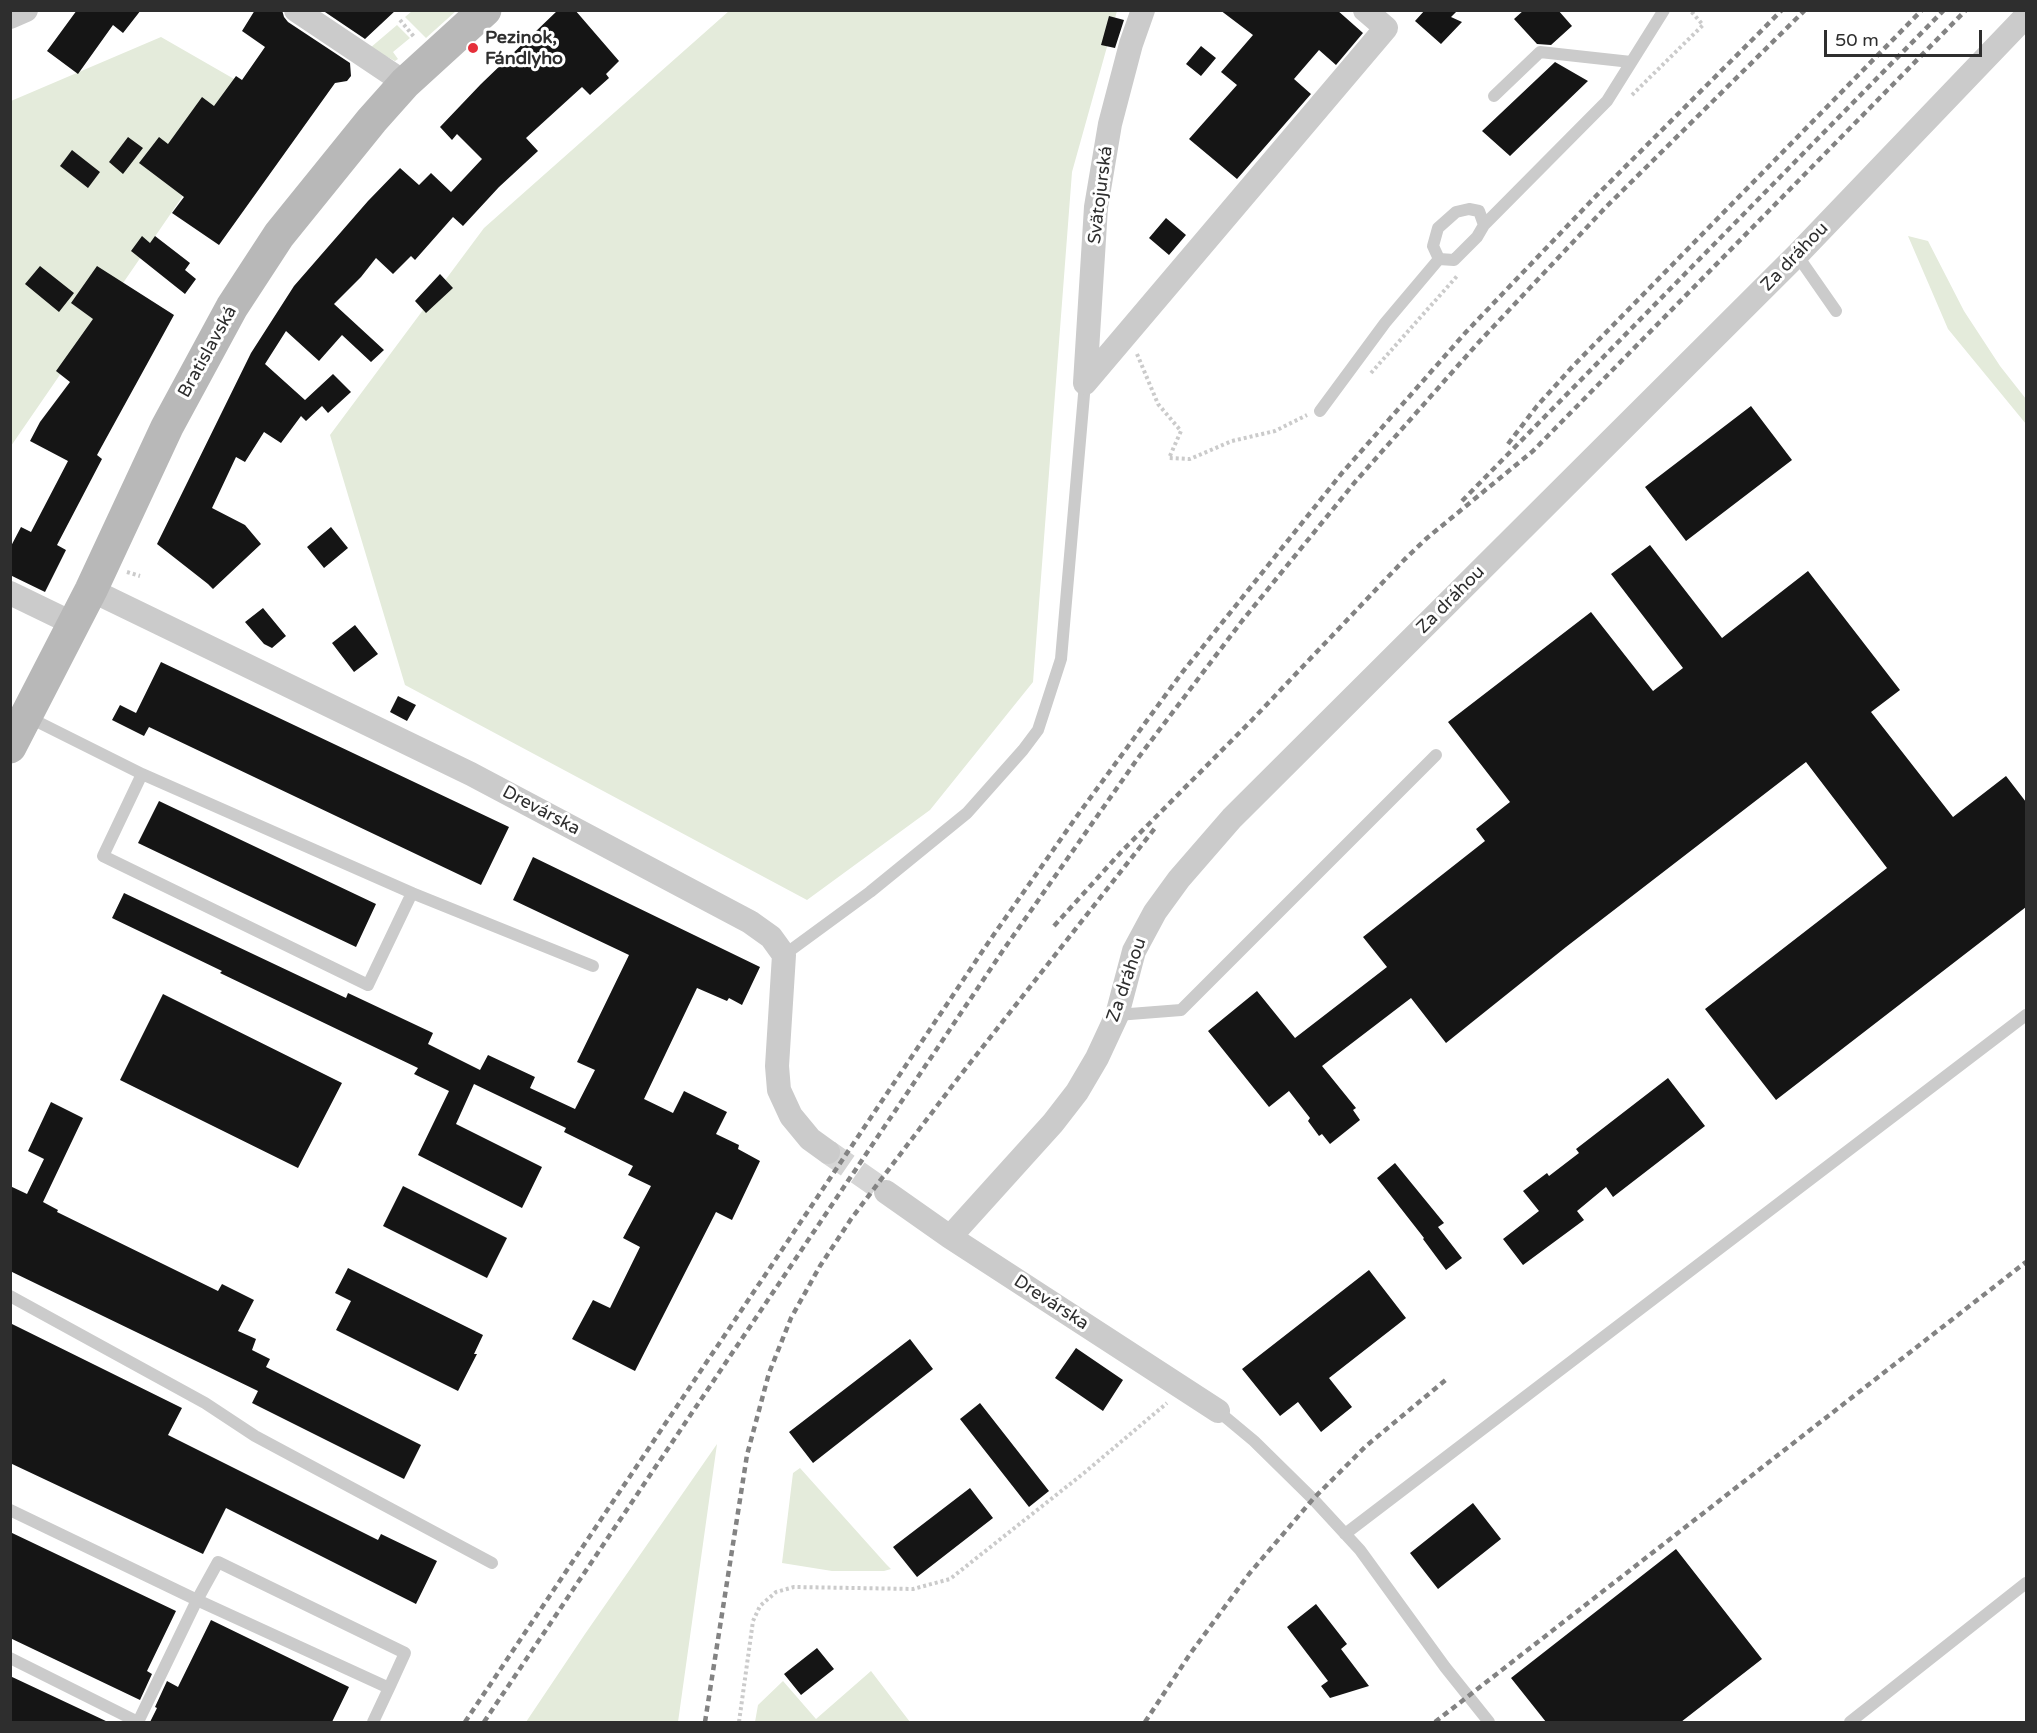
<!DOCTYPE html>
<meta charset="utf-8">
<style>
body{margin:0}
#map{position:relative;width:2037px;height:1733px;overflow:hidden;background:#fff;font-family:"Varela Round",sans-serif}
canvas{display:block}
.frame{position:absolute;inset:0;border:12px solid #2e2e2e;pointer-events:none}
.scale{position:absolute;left:1824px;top:30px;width:158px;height:27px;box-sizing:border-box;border:3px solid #2e2e2e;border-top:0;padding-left:8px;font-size:18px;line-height:21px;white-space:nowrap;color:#2e2e2e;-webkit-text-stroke:4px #fff;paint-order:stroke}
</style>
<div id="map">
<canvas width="2037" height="1733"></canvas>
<div class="frame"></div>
<div class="scale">50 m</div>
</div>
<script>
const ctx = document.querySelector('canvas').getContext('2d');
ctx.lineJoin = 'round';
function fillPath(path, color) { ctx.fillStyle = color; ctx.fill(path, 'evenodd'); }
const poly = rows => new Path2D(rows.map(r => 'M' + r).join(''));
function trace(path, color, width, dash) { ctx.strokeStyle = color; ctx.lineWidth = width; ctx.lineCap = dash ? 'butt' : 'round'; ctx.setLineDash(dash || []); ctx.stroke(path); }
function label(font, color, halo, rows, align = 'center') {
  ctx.font = font + ' "Varela Round",sans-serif'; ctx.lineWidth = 6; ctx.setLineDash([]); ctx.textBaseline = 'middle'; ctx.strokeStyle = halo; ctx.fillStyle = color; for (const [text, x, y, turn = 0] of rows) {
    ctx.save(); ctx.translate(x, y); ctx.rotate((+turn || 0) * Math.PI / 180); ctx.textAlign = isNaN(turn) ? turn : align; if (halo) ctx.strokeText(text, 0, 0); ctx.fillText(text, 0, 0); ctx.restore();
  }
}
fillPath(poly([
 [412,11,412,10,456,11,426,38,405,17],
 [729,11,1117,11,1072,172,1033,682,930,810,807,900,405,685,330,435,484,228],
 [397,25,410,38,393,52,398,59,395,61,370,48],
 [161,37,255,91,11,446,11,101],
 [1908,236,1928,241,1964,311,2000,366,2026,399,2026,424,1948,329],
 [717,1444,678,1722,526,1722,585,1634],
 [800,1468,886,1564,891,1569,884,1571,832,1571,782,1563,793,1473],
 [871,1671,910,1722,755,1722,758,1705,783,1681,816,1719]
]), '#e4ebdb');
fillPath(poly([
 [77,10,141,10,123,33,113,25,78,74,47,51],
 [255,10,282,10,284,17,288,22,350,63,351,76,347,81,335,83,219,245,172,213,184,197,139,163,159,137,168,144,202,97,214,106,236,76,242,80,265,47,242,31],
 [322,10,396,10,365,39],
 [558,10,575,10,619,61,606,74,609,78,590,95,582,87,526,138,538,151,499,187,463,226,453,217,415,260,411,256,393,274,376,258,361,277,334,304,384,350,371,362,342,335,319,361,286,331,265,364,305,400,333,374,351,392,328,413,322,406,306,421,301,416,281,443,264,432,245,462,236,457,212,508,245,525,261,544,213,589,208,584,157,544,251,353,294,286,368,201,400,168,419,185,431,173,451,192,482,159,457,134,452,140,440,127,481,84],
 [1220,10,1337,10,1363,33,1336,65,1319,50,1294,79,1311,94,1237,179,1189,139,1237,85,1221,72,1253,35],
 [1425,10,1458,10,1451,17,1462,22,1441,44,1415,21],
 [1524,10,1558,10,1572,26,1551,45,1537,44,1514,19],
 [1109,16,1124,20,1115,48,1101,45],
 [1201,46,1216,58,1201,76,1186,64],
 [1555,62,1588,81,1510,156,1482,131],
 [128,137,143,148,123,174,109,162],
 [72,150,100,172,88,188,60,166],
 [1166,218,1186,235,1169,255,1149,238],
 [142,236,150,243,155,236,190,263,185,270,196,279,185,294,131,251],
 [40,266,74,293,59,312,25,284],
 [97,266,174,315,97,455,102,459,57,545,66,550,45,592,10,575,10,548,21,527,31,532,68,461,30,441,40,422,70,382,56,371,93,319,71,303],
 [440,274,453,288,426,313,415,301],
 [1751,406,1792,460,1686,541,1645,487],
 [331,527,348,548,324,568,307,547],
 [1650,545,1722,638,1808,571,1900,690,1871,712,1953,817,2006,776,2026,802,2026,907,1776,1100,1705,1009,1887,868,1806,762,1566,947,1446,1043,1411,998,1322,1066,1356,1108,1353,1110,1360,1120,1330,1144,1322,1134,1319,1136,1308,1121,1310,1118,1289,1091,1269,1107,1208,1031,1257,991,1295,1038,1387,967,1363,937,1485,841,1476,829,1510,802,1448,722,1591,612,1653,691,1683,668,1611,574],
 [263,608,286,636,272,648,264,644,245,622],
 [355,625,378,654,354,672,332,643],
 [161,662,509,827,481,885,149,727,144,736,112,720,120,705,136,713],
 [398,696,416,705,407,721,390,712],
 [159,801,376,904,356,947,138,843],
 [533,857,760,967,742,1005,729,998,727,1001,697,988,644,1099,673,1113,684,1091,727,1112,716,1134,739,1145,738,1149,760,1161,732,1220,716,1212,635,1371,572,1339,593,1300,610,1308,640,1247,623,1238,651,1186,628,1175,633,1166,564,1132,566,1128,474,1084,456,1124,542,1167,522,1208,418,1155,449,1091,414,1074,418,1068,220,973,222,971,112,918,124,893,346,998,348,993,433,1033,428,1044,480,1070,488,1055,535,1077,530,1088,575,1109,595,1070,577,1062,629,955,513,900],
 [163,994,342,1083,298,1168,120,1080],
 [1668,1078,1705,1126,1613,1197,1606,1187,1577,1211,1584,1220,1523,1265,1503,1239,1539,1211,1523,1191,1547,1173,1549,1176,1579,1153,1576,1149],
 [51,1102,83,1118,43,1202,58,1210,57,1212,218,1291,222,1284,254,1300,238,1331,256,1339,252,1350,270,1359,266,1367,421,1445,404,1479,252,1403,258,1391,10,1271,10,1186,27,1194,44,1159,28,1151],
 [1395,1163,1444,1223,1438,1227,1462,1258,1446,1270,1423,1239,1424,1238,1377,1178],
 [403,1186,507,1238,487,1278,383,1226],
 [348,1268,483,1335,474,1354,477,1354,458,1391,336,1330,351,1301,335,1293],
 [1369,1270,1406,1318,1329,1378,1352,1407,1321,1432,1298,1402,1280,1416,1242,1369],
 [10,1323,182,1408,168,1435,378,1540,381,1534,437,1561,416,1604,226,1508,203,1554,10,1463],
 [910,1339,933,1369,813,1463,789,1432],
 [1076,1348,1123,1380,1103,1411,1055,1378],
 [980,1403,1049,1491,1029,1507,960,1419],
 [970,1488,993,1518,917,1577,893,1547],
 [1473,1503,1501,1539,1438,1589,1410,1553],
 [10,1532,176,1611,147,1671,152,1674,140,1700,10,1638],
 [1676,1549,1762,1659,1681,1722,1546,1722,1511,1678],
 [1316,1604,1347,1644,1341,1649,1369,1686,1330,1698,1321,1686,1328,1681,1287,1627],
 [211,1620,349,1687,332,1722,150,1722,157,1708,155,1707,167,1681,178,1687],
 [817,1648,834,1669,801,1695,784,1674],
 [10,1676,108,1722,10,1722]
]), '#151515');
trace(poly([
 [828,1152,886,1192]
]), '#d5d5d5', 24, [24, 12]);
trace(poly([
 [400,20,415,38],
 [1632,95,1703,25,1690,10],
 [1137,354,1158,404,1181,431,1169,458,1190,459,1232,441,1275,431,1307,415],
 [1371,373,1458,275],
 [127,572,140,576],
 [739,1722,753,1621,760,1606,776,1592,794,1587,913,1589,950,1579,1084,1473,1167,1403]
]), '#cbcbcb', 4, [3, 3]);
trace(poly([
 [1494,96,1540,52,1631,62],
 [1484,225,1607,101,1664,10],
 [1797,255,1836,311],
 [1320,411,1385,323,1439,259,1433,246,1438,228,1456,212,1469,209,1479,211,1484,225,1477,237,1454,260,1439,259],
 [26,716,142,774,412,893,593,966],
 [142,774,103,856,368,985,412,893],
 [784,955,870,892,967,813,1023,750,1038,730,1061,659,1085,383],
 [1117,1015,1181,1010,1436,755],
 [10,1296,205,1403,255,1436,492,1563],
 [1218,1411,1254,1441,1313,1499,1360,1550,1445,1667,1489,1722],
 [10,1510,197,1600,389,1688,373,1722],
 [1345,1534,2026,1015],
 [10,1658,138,1722],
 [138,1722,197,1600,218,1562,405,1653,389,1688],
 [1850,1722,2026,1583]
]), '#cbcbcb', 12);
trace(poly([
 [296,10,405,83],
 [10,17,26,10],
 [1085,383,1386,28,1365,10],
 [1085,383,1096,207,1110,124,1131,44,1143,10],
 [91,590,471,774,750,922,771,937,784,955,777,1066,779,1090,791,1116,810,1139,828,1152],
 [10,593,74,624],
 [886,1192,950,1237,1218,1411],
 [950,1237,1053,1123,1077,1092,1097,1058,1117,1015,1134,951,1155,912,1179,879,1232,818,1797,255,2026,16]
]), '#cbcbcb', 24);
trace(poly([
 [10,747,91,590,167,427,232,307,279,235,372,120,405,83,485,10]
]), '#b8b8b8', 33);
trace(poly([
 [1508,444,1537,406,1574,365,1922,10],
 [1462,501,1944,10],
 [1054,926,1122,851,1252,720,1405,559,1427,538,1533,451,1966,10],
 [465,1722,990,940,1077,816,1181,674,1342,473,1466,332,1595,197,1782,10],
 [484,1722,1004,949,1138,758,1242,621,1355,482,1478,343,1606,207,1805,10],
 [705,1722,747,1455,769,1373,791,1318,820,1266,851,1219,959,1077,1155,828],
 [1145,1722,1190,1654,1249,1574,1313,1499,1366,1446,1448,1378],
 [1435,1722,2026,1262]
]), '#838383', 4.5, [6, 4.5]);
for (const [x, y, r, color] of [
 [473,48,6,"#e52f3a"]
]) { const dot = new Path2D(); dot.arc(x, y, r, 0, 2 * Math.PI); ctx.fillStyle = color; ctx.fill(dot); trace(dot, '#fff', 2); }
label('bold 18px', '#2e2e2e', '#fff', [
 ["Pezinok,",485,38],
 ["Fándlyho",485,59]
], 'left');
label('18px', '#2e2e2e', '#fff', [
 ["Svätojurská",1101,195,-83],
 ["Za dráhou",1795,257,-46],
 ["Bratislavská",208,352,-61],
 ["Za dráhou",1451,600,-45],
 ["Drevárska",541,811,28],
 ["Za dráhou",1127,980,-71],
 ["Drevárska",1051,1303,33]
]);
</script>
